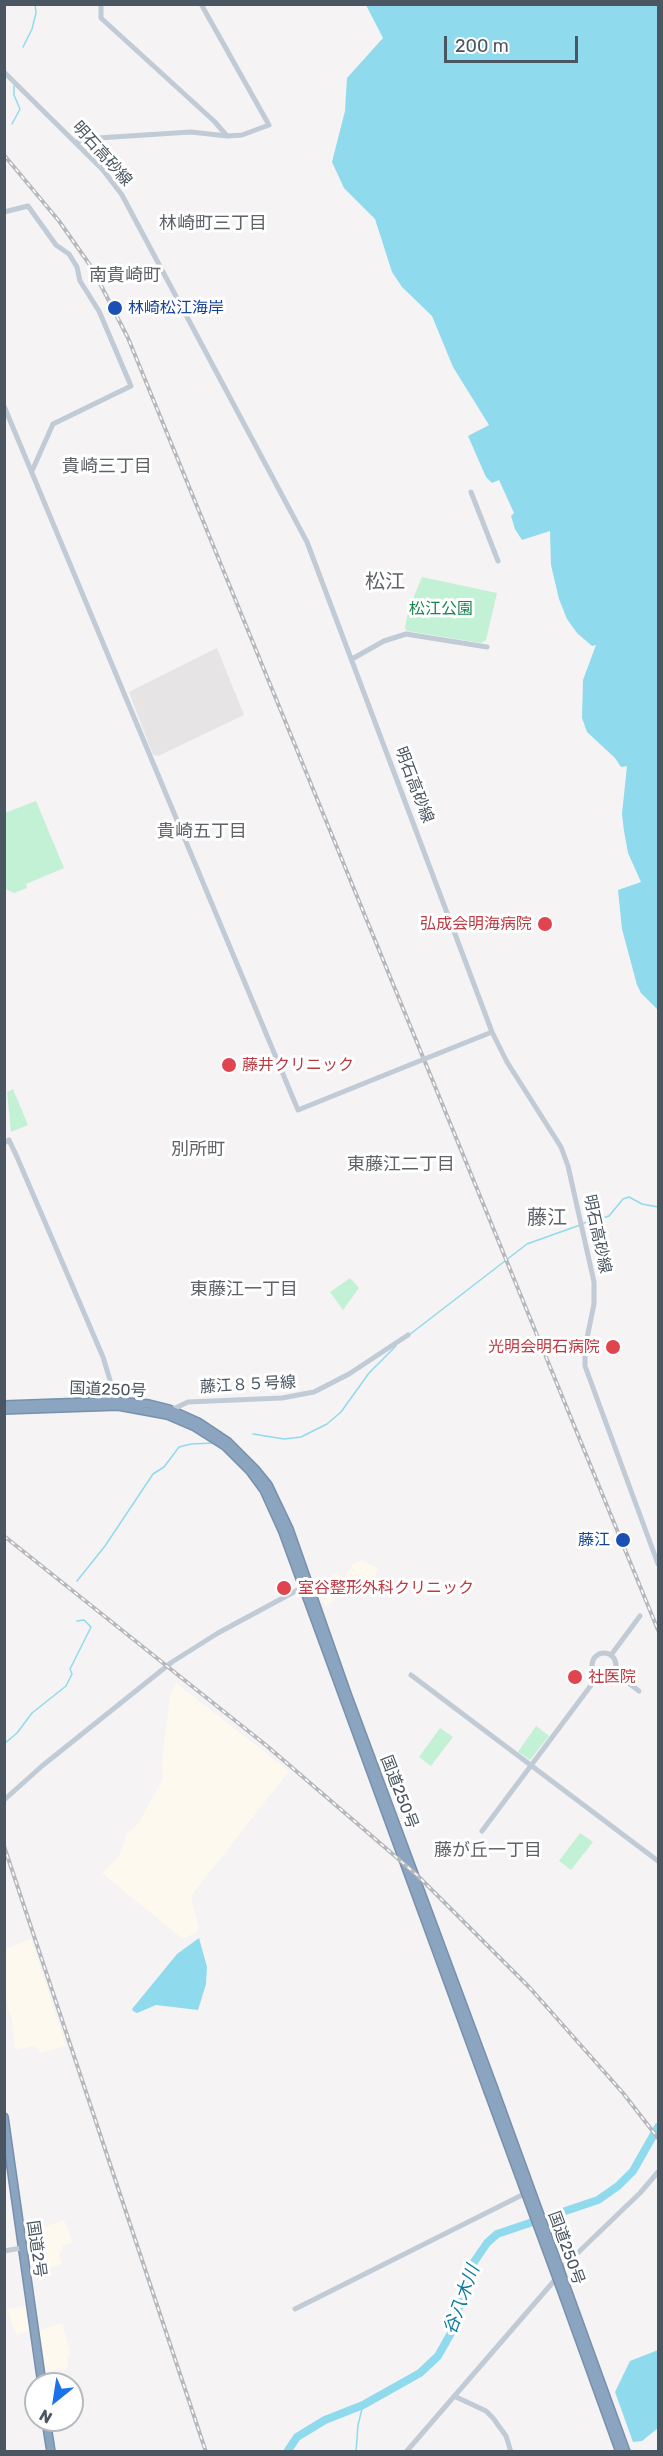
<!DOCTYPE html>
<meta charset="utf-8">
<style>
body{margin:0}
#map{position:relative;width:663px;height:2456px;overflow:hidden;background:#f5f3f3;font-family:Rubik,sans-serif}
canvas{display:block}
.frame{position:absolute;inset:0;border:6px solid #4a5661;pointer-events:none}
.north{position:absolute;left:24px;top:2372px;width:60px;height:60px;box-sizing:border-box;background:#fff;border:2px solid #b7bbc0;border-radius:50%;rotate:210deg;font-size:16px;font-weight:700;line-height:24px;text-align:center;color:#4a5661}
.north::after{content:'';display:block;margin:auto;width:21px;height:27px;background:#1a73e8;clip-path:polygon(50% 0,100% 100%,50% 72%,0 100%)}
.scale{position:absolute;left:444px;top:36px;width:134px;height:27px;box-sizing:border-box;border:3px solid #4a5661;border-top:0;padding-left:8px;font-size:18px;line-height:21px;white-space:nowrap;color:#4a5661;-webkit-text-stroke:4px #fff;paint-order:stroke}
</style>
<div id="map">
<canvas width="663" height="2456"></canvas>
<div class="frame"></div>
<div class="north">N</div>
<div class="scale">200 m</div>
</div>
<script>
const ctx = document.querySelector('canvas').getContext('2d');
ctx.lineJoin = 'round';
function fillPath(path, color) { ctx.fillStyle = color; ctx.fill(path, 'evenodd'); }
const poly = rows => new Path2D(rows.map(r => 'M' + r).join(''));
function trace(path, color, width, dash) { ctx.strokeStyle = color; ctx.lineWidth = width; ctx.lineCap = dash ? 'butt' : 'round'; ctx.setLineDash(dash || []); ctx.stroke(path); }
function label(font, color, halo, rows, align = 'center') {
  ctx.font = font + ' Rubik,"Noto Sans JP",sans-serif'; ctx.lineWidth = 6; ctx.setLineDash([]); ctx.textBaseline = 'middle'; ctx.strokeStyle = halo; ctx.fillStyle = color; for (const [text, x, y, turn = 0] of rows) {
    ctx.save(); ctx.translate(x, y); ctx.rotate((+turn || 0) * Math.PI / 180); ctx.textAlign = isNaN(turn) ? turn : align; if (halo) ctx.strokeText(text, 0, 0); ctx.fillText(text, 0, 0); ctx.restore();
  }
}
fillPath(poly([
 [361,1560,379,1569,375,1576,359,1582,350,1581,345,1577,353,1564],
 [338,1572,343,1583,341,1594,325,1607,316,1586],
 [176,1683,289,1771,191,1896,199,1928,197,1932,183,1939,102,1873,119,1856,127,1834,139,1823,163,1778,162,1760,170,1695],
 [31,1939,66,2046,40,2053,34,2046,15,2050,12,2021,5,1993,5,1949],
 [64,2220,73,2242,62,2246,63,2251,59,2253,62,2264,49,2268,29,2265,25,2237,31,2235,31,2231],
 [25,2306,30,2331,16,2335,7,2309],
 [62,2323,71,2355,67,2356,68,2368,44,2372,38,2331]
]), '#fdf9ef');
fillPath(poly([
 [217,648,244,715,158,756,153,755,129,692]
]), '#e6e4e5');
fillPath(poly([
 [422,577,497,593,486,640,481,643,407,631,405,628,408,611],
 [36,801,64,868,26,884,27,888,14,893,5,889,5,813],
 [13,1089,28,1125,11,1132,7,1092],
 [350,1278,359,1288,343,1310,330,1292],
 [536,1726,549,1736,530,1760,518,1752],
 [440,1728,453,1737,431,1766,419,1757],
 [580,1833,593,1842,571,1870,559,1861]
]), '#c3f1d5');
fillPath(poly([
 [366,5,658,5,658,1010,641,993,637,985,622,929,618,890,641,882,628,853,624,831,622,814,627,766,621,767,615,758,587,732,582,718,583,680,596,645,592,646,577,633,567,619,559,599,551,565,550,531,522,540,515,529,511,516,514,513,499,480,492,483,486,477,468,436,489,425,453,367,432,316,402,287,392,272,375,219,344,188,332,162,345,111,347,78,383,38],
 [199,1938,207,1967,206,1984,198,2010,156,2005,137,2013,133,2011,132,2009,177,1954],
 [658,2350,658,2428,642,2441,633,2442,615,2392,630,2361]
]), '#90daee');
trace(poly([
 [23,47,32,29,36,13,35,4],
 [12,124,20,109,14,95,14,86],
 [584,1223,609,1216,623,1199,629,1197,642,1204,658,1207],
 [409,1335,527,1244,580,1225],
 [253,1434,284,1439,301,1437,327,1424,341,1412,369,1373,396,1346],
 [77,1581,105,1546,153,1474,164,1467,179,1447,191,1444,215,1443],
 [4,1744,17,1733,32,1713,66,1686,72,1674,70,1669,91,1627,84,1620,77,1621],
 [356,2452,358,2425,363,2405]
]), '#90daee', 1.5);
trace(poly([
 [287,2452,297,2437,325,2420,363,2405,420,2373,438,2356,451,2333,474,2262,487,2243,497,2234,598,2200,618,2186,633,2171,658,2127]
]), '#90daee', 8);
const highway = poly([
 [4,1405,116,1401,149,1404,169,1409,198,1422,228,1442,255,1469,268,1485,289,1529,347,1694,494,2089],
 [4,1410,118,1406,167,1415,195,1427,225,1446,250,1471,264,1490,283,1532,488,2091],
 [4,2117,42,2384],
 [569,2295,626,2452],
 [564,2297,620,2452],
 [46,2420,51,2452]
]);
trace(highway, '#7690ad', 10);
trace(poly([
 [101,4,101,18,215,122,227,136],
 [4,72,103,170,122,195,307,542,492,1032,507,1062,561,1147,568,1166,594,1282,594,1304,585,1348,585,1366,658,1564],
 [75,142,98,138,191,132,227,136,242,135,269,125,201,4],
 [4,212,28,206,56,245,69,254,77,267,80,281,99,311,131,386,53,424,32,471],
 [4,406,298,1110,412,1064],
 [471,492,498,561],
 [352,659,384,641,406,634,487,647],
 [437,1054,492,1032],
 [4,1143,9,1140,17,1157,103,1357,117,1403],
 [169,1411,188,1402,282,1398,314,1392,349,1374,408,1335],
 '592 1665a12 12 0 1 1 24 0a12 12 0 1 1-24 0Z',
 [611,1655,640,1616],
 [614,1672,639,1691],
 [411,1675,658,1861],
 [4,1800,42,1766,172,1662,218,1633,305,1586],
 [482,1831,598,1676],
 [4,2251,22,2248],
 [295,2309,522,2195],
 [454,2396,486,2411,493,2418,506,2436,511,2452],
 [406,2452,554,2281,562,2268,640,2193,658,2172]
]), '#c1cbd6', 5);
trace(highway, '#8ba5c1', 7);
const rail = poly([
 [4,155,59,221,92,268,128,338,658,1630],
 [4,1536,267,1746,417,1875,530,1988,623,2093,658,2138],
 [4,1846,206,2452]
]);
trace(rail, '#b5b8bd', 4);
trace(rail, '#fff', 1.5, [4.5]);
const highwayBridge = poly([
 [494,2089,569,2295],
 [488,2091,564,2297]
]);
trace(highwayBridge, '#7690ad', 10, []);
trace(poly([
 [412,1064,437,1054]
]), '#c1cbd6', 5);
trace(highwayBridge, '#8ba5c1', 7);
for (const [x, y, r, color] of [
 [115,308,8,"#1a4fb4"],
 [545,924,8,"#e0444e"],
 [229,1065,8,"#e0444e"],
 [613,1347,8,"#e0444e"],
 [623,1540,8,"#1a4fb4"],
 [284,1588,8,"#e0444e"],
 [575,1677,8,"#e0444e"]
]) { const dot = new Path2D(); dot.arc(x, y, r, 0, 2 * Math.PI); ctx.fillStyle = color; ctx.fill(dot); trace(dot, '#fff', 2); }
label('16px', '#4a5661', '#fff', [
 ["明石高砂線",102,154,48],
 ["明石高砂線",414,785,69],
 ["明石高砂線",597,1234,78],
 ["藤江８５号線",248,1385,-3],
 ["国道250号",108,1390,2],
 ["国道250号",399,1792,69],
 ["国道250号",566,2248,70],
 ["国道2号",36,2249,82]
]);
label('16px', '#164399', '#fff', [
 ["林崎松江海岸",128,308],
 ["藤江",610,1540,"right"]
], 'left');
label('16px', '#17864f', '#fff', [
 ["松江公園",441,609]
]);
label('16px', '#be3a42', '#fff', [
 ["弘成会明海病院",532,924,"right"],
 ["藤井クリニック",242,1065],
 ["光明会明石病院",600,1347,"right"],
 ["室谷整形外科クリニック",298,1588],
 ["社医院",588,1677]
], 'left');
label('18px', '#5f6368', '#fff', [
 ["林崎町三丁目",213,224],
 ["南貴崎町",125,276],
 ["貴崎三丁目",107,467],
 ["貴崎五丁目",202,832],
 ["別所町",198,1150],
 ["東藤江二丁目",401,1165],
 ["東藤江一丁目",244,1290],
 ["藤が丘一丁目",488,1851]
]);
label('italic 18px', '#0c7c9b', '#fff', [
 ["谷八木川",462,2300,-70]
]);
label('20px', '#5f6368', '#fff', [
 ["松江",385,582],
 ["藤江",547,1218]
]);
</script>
